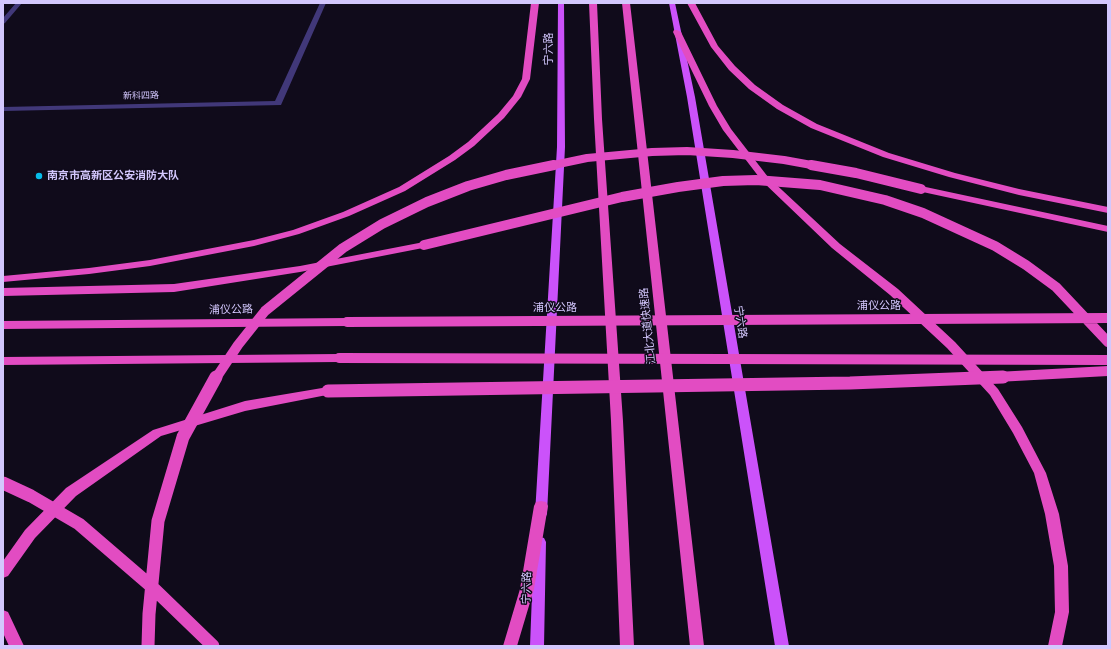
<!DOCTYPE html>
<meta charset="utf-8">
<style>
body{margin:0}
#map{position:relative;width:1111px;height:649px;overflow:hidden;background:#100b1b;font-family:Helvetica,sans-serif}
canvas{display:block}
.frame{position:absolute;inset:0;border:4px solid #d3c7fd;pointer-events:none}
</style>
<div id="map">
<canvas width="1111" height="649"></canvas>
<div class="frame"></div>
</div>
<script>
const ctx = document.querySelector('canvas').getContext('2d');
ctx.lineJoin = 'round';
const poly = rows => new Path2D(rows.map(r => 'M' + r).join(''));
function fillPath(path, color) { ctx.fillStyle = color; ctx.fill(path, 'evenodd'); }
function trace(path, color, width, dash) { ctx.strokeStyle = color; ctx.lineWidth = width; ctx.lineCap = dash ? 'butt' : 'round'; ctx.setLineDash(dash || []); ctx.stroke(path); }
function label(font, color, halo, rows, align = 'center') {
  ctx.font = font + ' Helvetica,"Noto Sans SC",sans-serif'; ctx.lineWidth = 3; ctx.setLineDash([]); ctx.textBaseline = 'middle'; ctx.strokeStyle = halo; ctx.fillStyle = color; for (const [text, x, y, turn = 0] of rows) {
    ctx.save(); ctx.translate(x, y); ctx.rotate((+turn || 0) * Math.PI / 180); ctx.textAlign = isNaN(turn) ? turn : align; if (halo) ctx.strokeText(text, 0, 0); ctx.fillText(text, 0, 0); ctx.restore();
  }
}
fillPath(poly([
 [16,3,22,3,5,23,3,24,3,18,16,3],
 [320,3,326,3,281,105,3,111,3,107,275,101,320,3]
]), '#413879');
fillPath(poly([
 [558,3,564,3,565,147,547,514,545,518,541,519,537,518,535,514,557,147,558,3],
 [669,3,675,3,695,97,789,646,775,646,687,97,669,3],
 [540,537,544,538,546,542,544,646,530,646,534,542,536,538,540,537]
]), '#cb52fa');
fillPath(poly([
 [531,3,539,3,530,79,521,97,504,118,474,146,455,160,405,191,349,216,299,234,254,246,150,266,89,274,3,282,3,276,89,268,150,260,254,240,293,230,343,212,399,187,449,156,468,142,498,114,513,96,522,79,531,3],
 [589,3,597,3,602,119,623,421,634,646,620,646,611,421,594,119,589,3],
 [622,3,630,3,704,646,690,646,622,3],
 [687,3,695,3,718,46,735,66,755,85,783,105,817,124,889,153,955,173,1019,189,1108,207,1108,213,1019,195,949,177,883,157,811,128,777,109,749,89,729,70,711,47,687,3],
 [674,30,677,30,681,32,717,106,731,129,768,177,840,244,898,289,955,342,998,389,1022,427,1046,473,1059,514,1068,566,1069,612,1062,646,1048,646,1055,612,1054,566,1045,514,1034,473,1013,433,990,395,947,348,890,295,832,248,762,181,723,130,709,106,673,32,674,30],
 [921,186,1108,226,1108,232,918,191,916,189,921,186],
 [424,242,428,243,429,245,428,247,300,272,174,292,3,296,3,288,174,284,300,266,424,242],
 [347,318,351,319,352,322,351,325,347,326,3,329,3,321,347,318],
 [339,354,343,355,345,358,343,361,339,362,3,365,3,357,339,354],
 [328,387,332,388,334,391,332,394,245,411,161,436,76,496,35,538,8,576,3,578,3,561,25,530,66,488,153,430,245,401,328,387],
 [541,501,546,502,548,506,534,589,517,646,503,646,520,589,534,506,536,502,541,501],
 [3,610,8,612,24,646,9,646,3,633,3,610]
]), '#e24cc2');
trace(poly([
 [549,166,587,158,652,152,687,151,733,154,784,160,817,166]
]), '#e24cc2', 8);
trace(poly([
 [811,165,856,173,921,189],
 [424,245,622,197,678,187,723,181,756,180,820,185,885,200,923,213,995,246,1026,265,1056,287,1108,342],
 [347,322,1108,318],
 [339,358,1108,360],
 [216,378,238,345,265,311,343,248,382,224,427,202,468,186,506,175,554,165],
 [978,378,1108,371]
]), '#e24cc2', 10);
trace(poly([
 [328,391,850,383,1003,377],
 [3,483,31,496,79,524,151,586,213,646],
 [148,646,149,614,158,521,183,437,216,377]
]), '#e24cc2', 13);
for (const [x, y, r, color] of [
 [39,176,4,"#07bce9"]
]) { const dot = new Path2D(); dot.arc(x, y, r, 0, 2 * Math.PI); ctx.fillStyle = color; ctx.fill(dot); trace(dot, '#100b1b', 1.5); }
label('9px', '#d3c7fd', '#100b1b', [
 ["新科四路",141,96,-1]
]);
label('11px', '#d3c7fd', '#100b1b', [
 ["宁六路",549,49,-90],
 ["浦仪公路",879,306],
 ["浦仪公路",555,308],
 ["浦仪公路",231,310,-1],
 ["宁六路",740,322,81],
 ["江北大道快速路",648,326,-96],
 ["宁六路",527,588,-89]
]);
label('bold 11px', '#d3c7fd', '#100b1b', [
 ["南京市高新区公安消防大队",47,176]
], 'left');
</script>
